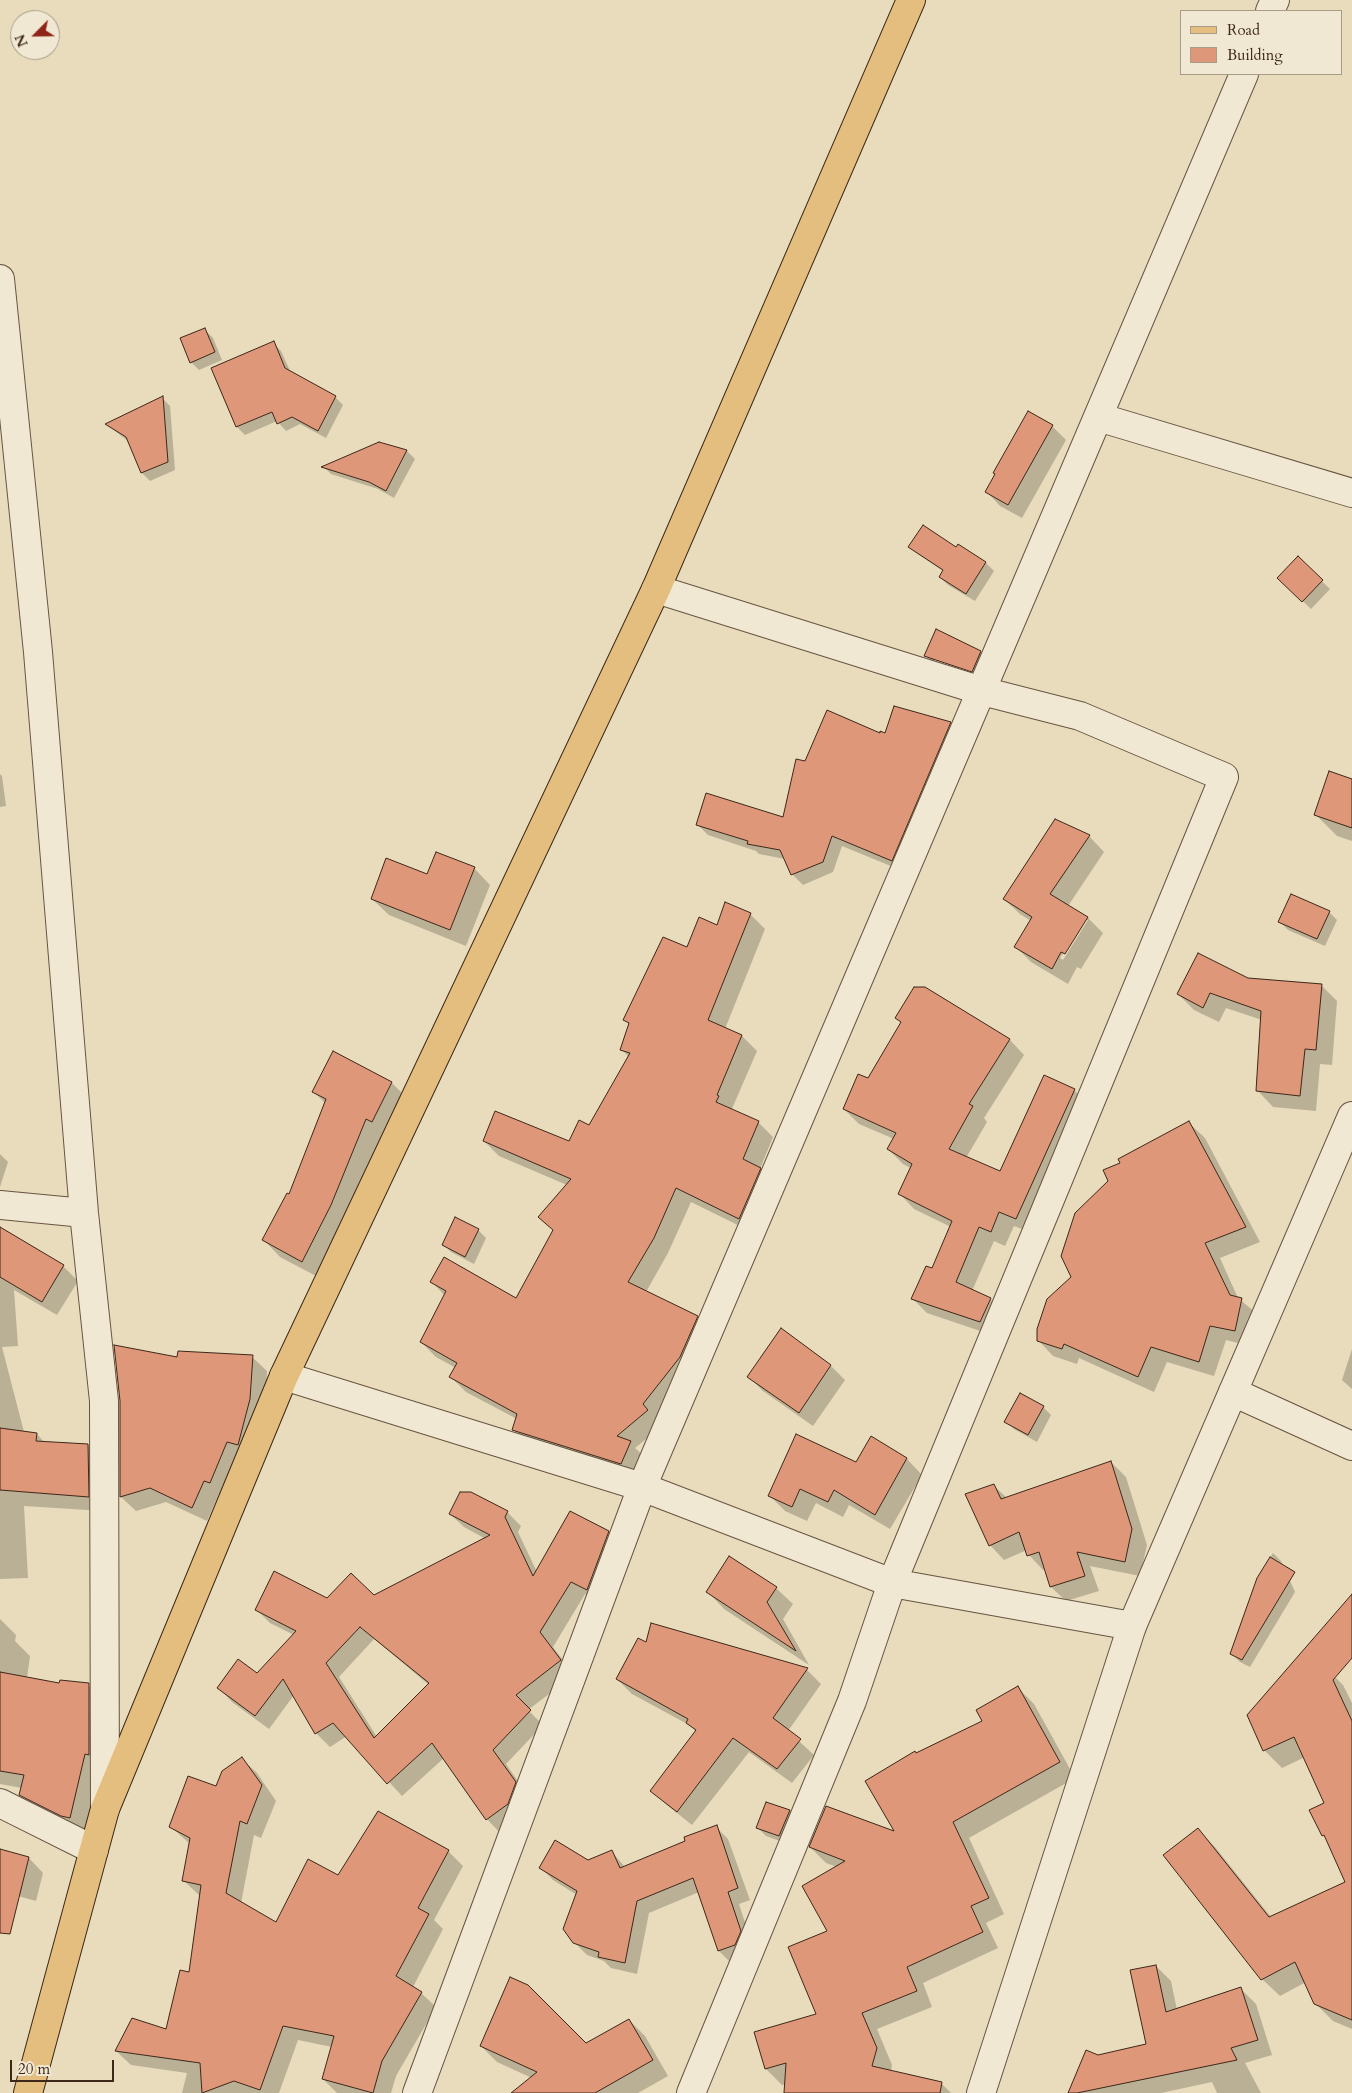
<!DOCTYPE html>
<style>
body{margin:0}
#map{position:relative;width:1352px;height:2093px;overflow:hidden;background:#e8dcbc;font-family:Cardo,serif}
canvas{display:block}
.legend{position:absolute;left:1180px;top:10px;width:162px;height:65px;box-sizing:border-box;background:#f0e8d3;border:1px solid #a89b88;margin:0;padding:6px 9px;list-style:none;font-size:15px;color:#3d2718}
.legend li{display:flex;align-items:center;gap:10px;height:25px}
.legend b{width:25px;border:1px solid #a89b88}
.north{position:absolute;left:10px;top:10px;width:50px;height:50px;box-sizing:border-box;background:#f0e8d3;border:1px solid #a89b88;border-radius:50%;rotate:247deg;font-size:14px;font-weight:700;line-height:20px;text-align:center;color:#3d2718}
.north::after{content:'';display:block;margin:auto;width:18px;height:22px;background:#8f2418;clip-path:polygon(50% 0,100% 100%,50% 72%,0 100%)}
.scale{position:absolute;left:10px;top:2060px;width:104px;height:22px;box-sizing:border-box;border:2px solid #3d2718;border-top:0;padding-left:6px;font-size:15px;line-height:18px;white-space:nowrap;color:#3d2718;-webkit-text-stroke:4px #f0e8d3;paint-order:stroke}
</style>
<div id="map">
<canvas width="1352" height="2093"></canvas>
<ul class="legend">
<li><b style="height:6px;background:#e4be7e"></b>Road</li>
<li><b style="height:14px;background:#de9779"></b>Building</li>
</ul>
<div class="north">N</div>
<div class="scale">20 m</div>
</div>
<script>
const ctx = document.querySelector('canvas').getContext('2d');
ctx.lineJoin = 'round';
function fillPath(path, color) { ctx.fillStyle = color; ctx.fill(path, 'evenodd'); }
const poly = rows => new Path2D(rows.map(r => 'M' + r).join(''));
function trace(path, color, width, dash) { ctx.strokeStyle = color; ctx.lineWidth = width; ctx.lineCap = dash ? 'butt' : 'round'; ctx.setLineDash(dash || []); ctx.stroke(path); }
fillPath(poly([
 [205,330,213,338,222,360,199,370,191,362],
 [273,343,281,351,291,373,335,397,343,405,326,438,300,424,286,431,277,421,245,435,237,427,213,368],
 [162,398,170,406,175,470,150,481,142,473,128,441,107,425],
 [1029,413,1052,426,1066,440,1022,518,1000,506,987,492],
 [379,443,407,451,415,459,394,498,378,489,331,474,324,467],
 [910,546,957,549,959,546,986,563,994,571,975,601,948,585,940,577,943,571,918,554],
 [1298,558,1330,589,1311,609,1279,578],
 [936,630,981,652,989,660,980,679,934,664,926,656],
 [934,658,979,672,978,675,934,661],
 [950,724,961,734,903,871,842,846,833,872,803,885,792,874,785,859,759,854,756,851,708,835,698,825,784,818,806,763,880,735],
 [0,774,2,776,6,806,0,807],
 [1352,780,1352,841,1337,836,1315,814],
 [1089,836,1104,852,1068,906,1088,918,1103,933,1081,969,1077,967,1068,984,1031,962,1016,947,1031,921,1020,914,1004,899],
 [1085,920,1088,920,1063,960,1060,958],
 [474,868,490,885,466,946,389,915,372,899,428,876],
 [1329,912,1337,920,1325,946,1288,930,1280,922],
 [750,914,765,929,725,1029,742,1036,757,1051,731,1111,758,1122,773,1137,760,1169,775,1184,754,1233,691,1202,668,1253,646,1292,697,1317,712,1332,662,1426,635,1448,645,1457,636,1478,529,1445,514,1430,517,1419,466,1392,451,1377,456,1368,436,1357,421,1342,445,1296,432,1282,517,1300,554,1231,540,1217,567,1185,499,1156,484,1141,570,1143,589,1126,629,1057,622,1050,630,1025,625,1020,687,949,717,926],
 [1248,979,1321,985,1337,1001,1332,1065,1320,1064,1316,1111,1273,1107,1258,1091,1262,1020,1226,1008,1219,1022,1194,1010,1178,994],
 [925,988,1010,1040,1024,1055,984,1118,987,1122,966,1158,1001,1173,1074,1090,1088,1104,1030,1232,1014,1226,1005,1246,994,1241,972,1291,990,1299,1005,1313,995,1336,927,1313,913,1299,933,1270,951,1227,914,1209,900,1194,912,1169,903,1164,888,1149,894,1139,859,1124,844,1109,868,1080,902,1023,897,1018],
 [392,1083,408,1099,388,1138,383,1135,348,1222,318,1277,280,1257,264,1240,290,1195,326,1104,314,1092],
 [1189,1123,1205,1138,1260,1242,1220,1258,1238,1298,1257,1314,1250,1346,1226,1340,1214,1376,1167,1362,1154,1392,1079,1358,1077,1364,1053,1356,1038,1340,1073,1277,1110,1181,1122,1164],
 [0,1154,8,1162,0,1187],
 [456,1219,478,1230,486,1238,474,1264,451,1252,443,1244],
 [0,1228,63,1266,78,1281,57,1315,14,1290,18,1346,2,1347,24,1432,37,1434,45,1443,88,1445,102,1460,103,1511,24,1506,28,1578,0,1579],
 [782,1330,831,1366,845,1380,813,1426,763,1391,749,1377],
 [1352,1349,1352,1389,1342,1380],
 [252,1357,267,1371,265,1415,225,1497,219,1494,207,1521,166,1502,136,1511,121,1497,121,1401,178,1359],
 [1043,1407,1051,1415,1037,1442,1014,1429,1006,1421],
 [871,1438,907,1459,922,1475,890,1529,849,1505,843,1517,816,1503,807,1521,785,1511,769,1495,856,1464],
 [1111,1462,1126,1477,1147,1545,1140,1576,1090,1566,1099,1591,1066,1601,1051,1587,1046,1569,1043,1570,1029,1555,1027,1550,1004,1560,990,1545,994,1486,1007,1498],
 [471,1493,507,1512,521,1526,518,1532,537,1572,608,1532,622,1546,601,1603,585,1594,553,1647,574,1675,528,1710,543,1725,506,1764,529,1797,500,1833,487,1819,444,1758,402,1796,347,1736,330,1747,316,1733,294,1695,269,1729,232,1702,219,1688,257,1675,294,1635,270,1623,257,1610,328,1599,374,1597,486,1539,464,1527,450,1514],
 [374,1639,429,1685,377,1737,339,1677],
 [1273,1553,1281,1561,1295,1592,1250,1667,1240,1662,1232,1654,1258,1579],
 [776,1588,793,1604,783,1619,809,1665,724,1609,708,1592],
 [0,1619,16,1635,15,1641,30,1656,27,1678,60,1684,88,1685,104,1700,105,1770,86,1833,37,1811,21,1795,22,1788,0,1784],
 [652,1625,807,1670,821,1684,788,1731,814,1755,792,1783,749,1752,692,1825,667,1805,652,1790,696,1732,691,1726,632,1694,617,1679,646,1644],
 [1326,1668,1343,1685,1352,1703,1352,2029,1333,2021,1315,2003,1306,1982,1280,1996,1262,1979,1197,1829,1215,1847,1271,1917,1347,1883,1328,1841,1323,1835,1326,1804,1305,1757,1282,1768,1264,1750],
 [1018,1688,1034,1704,1075,1778,969,1838,1004,1914,986,1923,998,1948,923,1983,932,2007,877,2029,892,2065,891,2071,941,2083,951,2093,785,2093,786,2084,782,2085,766,2069,818,2014,837,1867,826,1863,810,1847,897,1834,916,1754,984,1721],
 [242,1759,257,1773,276,1801,261,1838,254,1835,241,1903,277,1923,339,1877,448,1851,463,1866,434,1920,443,1929,413,1987,421,1993,436,2007,396,2076,391,2093,337,2093,323,2079,332,2047,298,2040,279,2093,182,2093,187,2073,131,2065,116,2051,167,2031,190,1974,200,1896,184,1881,190,1844,170,1826,217,1788],
 [766,1803,790,1811,798,1819,788,1844,766,1836,758,1828],
 [716,1827,728,1839,750,1900,739,1904,752,1944,731,1963,719,1951,699,1892,649,1913,637,1974,611,1968,604,1961,587,1955,574,1942,577,1895,553,1880,541,1868,588,1862,611,1851,625,1867],
 [0,1851,29,1858,43,1873,36,1901,0,1891],
 [1156,1966,1171,1981,1177,2010,1241,1989,1256,2004,1272,2055,1245,2063,1261,2093,1217,2093,1212,2082,1161,2093,1069,2093,1098,2056,1148,2045],
 [629,2020,645,2036,668,2076,638,2093,520,2093,532,2078,497,2062,481,2046,586,2045]
]), '#0003');
const building = poly([
 [205,328,215,352,190,363,180,338,205,328],
 [274,341,285,368,336,396,318,431,292,417,277,424,272,412,236,427,211,368,274,341],
 [163,396,168,462,141,473,126,437,105,424,163,396],
 [1028,411,1053,425,1008,505,985,492,995,474,993,473,1028,411],
 [379,442,407,450,386,491,369,482,321,467,379,442],
 [923,525,956,547,958,544,986,562,966,594,939,577,943,570,908,547,923,525],
 [1298,556,1323,580,1302,602,1277,578,1298,556],
 [936,629,981,651,972,672,924,656,936,629],
 [894,706,951,722,892,861,832,836,823,862,791,875,780,850,747,844,748,841,696,825,706,793,783,817,796,759,805,761,827,710,880,733,880,731,885,733,894,706],
 [1329,771,1352,779,1352,828,1314,815,1329,771],
 [1055,819,1090,835,1050,894,1088,917,1065,954,1061,952,1052,969,1014,947,1032,917,1003,899,1055,819],
 [436,852,475,867,450,930,371,899,386,858,427,874,436,852],
 [1291,894,1330,911,1317,939,1278,922,1291,894],
 [725,902,751,913,708,1020,742,1035,717,1095,719,1096,716,1102,759,1121,743,1159,761,1168,739,1219,676,1188,654,1238,628,1282,698,1316,680,1357,643,1404,648,1410,617,1436,631,1441,621,1464,512,1430,517,1414,449,1377,457,1363,420,1342,446,1291,430,1282,444,1257,516,1298,553,1230,538,1217,571,1179,483,1141,495,1111,569,1141,579,1120,589,1125,630,1053,620,1050,629,1023,623,1020,663,937,687,947,699,917,717,925,725,902],
 [1198,953,1248,978,1322,984,1316,1050,1305,1049,1300,1096,1256,1091,1261,1011,1210,993,1203,1008,1177,994,1198,953],
 [914,987,925,987,1010,1039,969,1104,973,1106,949,1149,1000,1171,1044,1075,1075,1089,1016,1219,999,1212,991,1232,979,1227,956,1282,991,1298,980,1322,911,1299,926,1266,932,1268,952,1221,898,1194,912,1164,887,1149,896,1133,843,1109,858,1074,868,1078,901,1022,895,1018,914,987],
 [333,1051,392,1082,372,1122,366,1119,331,1205,302,1262,262,1240,287,1193,289,1194,326,1099,312,1092,333,1051],
 [1189,1121,1246,1227,1205,1243,1230,1295,1242,1298,1235,1331,1210,1326,1199,1362,1151,1347,1138,1377,1064,1344,1062,1349,1037,1341,1037,1329,1047,1299,1071,1277,1061,1256,1075,1213,1108,1181,1103,1170,1120,1163,1118,1159,1189,1121],
 [455,1217,479,1229,465,1257,442,1245,455,1217],
 [0,1227,64,1265,42,1302,0,1277,0,1227],
 [781,1328,831,1365,799,1413,747,1377,781,1328],
 [114,1345,177,1357,178,1351,253,1355,250,1399,238,1445,227,1442,210,1483,204,1481,192,1508,150,1488,120,1497,120,1401,114,1345],
 [1020,1393,1044,1406,1028,1435,1004,1422,1020,1393],
 [0,1428,37,1433,36,1441,88,1444,89,1497,0,1490,0,1428],
 [796,1434,856,1462,871,1436,907,1458,875,1515,834,1490,828,1502,800,1489,792,1507,768,1496,796,1434],
 [1111,1461,1132,1529,1125,1562,1077,1552,1085,1576,1050,1587,1039,1552,1027,1556,1019,1532,989,1546,965,1494,994,1484,1001,1499,1111,1461],
 [460,1492,471,1492,508,1511,505,1517,533,1576,570,1511,609,1531,587,1590,571,1582,540,1632,561,1660,516,1695,531,1710,493,1750,516,1782,508,1804,486,1820,432,1743,387,1784,333,1723,315,1734,283,1679,255,1716,217,1688,238,1659,257,1673,296,1631,255,1610,274,1571,327,1598,351,1573,374,1595,490,1535,449,1514,460,1492],
 [360,1627,429,1683,374,1738,326,1663,360,1627],
 [729,1556,777,1587,767,1602,796,1651,706,1592,729,1556],
 [1270,1557,1295,1572,1242,1660,1230,1654,1257,1578,1270,1557],
 [1352,1594,1352,1658,1333,1680,1352,1721,1352,2020,1314,2004,1295,1962,1261,1980,1163,1855,1198,1828,1269,1917,1345,1882,1324,1835,1322,1836,1309,1810,1324,1803,1294,1737,1263,1751,1247,1715,1352,1594],
 [651,1623,808,1668,773,1718,801,1739,777,1769,733,1738,677,1812,650,1791,696,1730,686,1723,688,1719,616,1679,638,1638,646,1642,651,1623],
 [0,1672,59,1683,60,1680,89,1683,89,1755,85,1754,70,1818,61,1816,19,1795,24,1775,0,1771,0,1672],
 [1018,1686,1060,1762,953,1822,989,1898,971,1906,983,1932,907,1967,917,1991,862,2013,877,2048,872,2066,942,2082,940,2093,784,2093,786,2063,765,2069,754,2032,816,2014,788,1947,827,1931,802,1886,845,1861,809,1847,826,1806,894,1831,865,1781,915,1751,916,1753,982,1721,976,1710,1018,1686],
 [242,1757,262,1785,247,1824,240,1821,226,1893,276,1922,308,1859,338,1875,378,1811,449,1850,418,1908,429,1914,396,1976,422,1992,382,2061,373,2093,322,2079,334,2036,283,2026,260,2090,234,2081,202,2093,200,2063,115,2051,132,2018,166,2029,180,1970,189,1972,201,1885,182,1881,190,1838,169,1827,188,1776,216,1786,222,1771,242,1757],
 [766,1802,790,1810,779,1836,756,1828,766,1802],
 [717,1825,738,1888,728,1892,741,1931,735,1945,718,1951,693,1878,637,1901,625,1963,598,1957,599,1952,573,1943,563,1929,577,1891,539,1868,555,1840,588,1860,612,1850,620,1868,685,1841,684,1837,717,1825],
 [0,1849,29,1857,10,1934,0,1933,0,1849],
 [1156,1965,1166,2012,1241,1987,1258,2040,1231,2048,1237,2060,1077,2093,1068,2093,1086,2050,1098,2055,1146,2044,1130,1970,1156,1965],
 [510,1977,528,1985,586,2043,629,2019,653,2060,595,2093,511,2093,537,2072,480,2046,510,1977]
]);
fillPath(building, '#de9779');
trace(building, '#3d2718', 1);
const minor = poly([
 [1270,11,1275,0],
 [0,279,38,652,84,1213,104,1401,105,1809],
 [1098,417,1352,493],
 [656,589,982,691,1080,716,1224,777,892,1583,852,1701,691,2093],
 [0,1205,84,1213],
 [284,1376,642,1487,892,1583,1132,1626],
 [1233,1392,1352,1446],
 [0,1803,94,1850],
 [417,2093,642,1487,1244,74]
]);
const tertiary = poly([
 [981,2093,1132,1626,1352,1116]
]);
const primary = poly([
 [28,2093,105,1809,284,1376,656,589,911,0]
]);
trace(minor, '#685441', 30);
trace(tertiary, '#685441', 30);
trace(primary, '#3d2718', 30);
trace(minor, '#f0e8d3', 28);
trace(tertiary, '#f0e8d3', 28);
trace(primary, '#e4be7e', 28);
</script>
